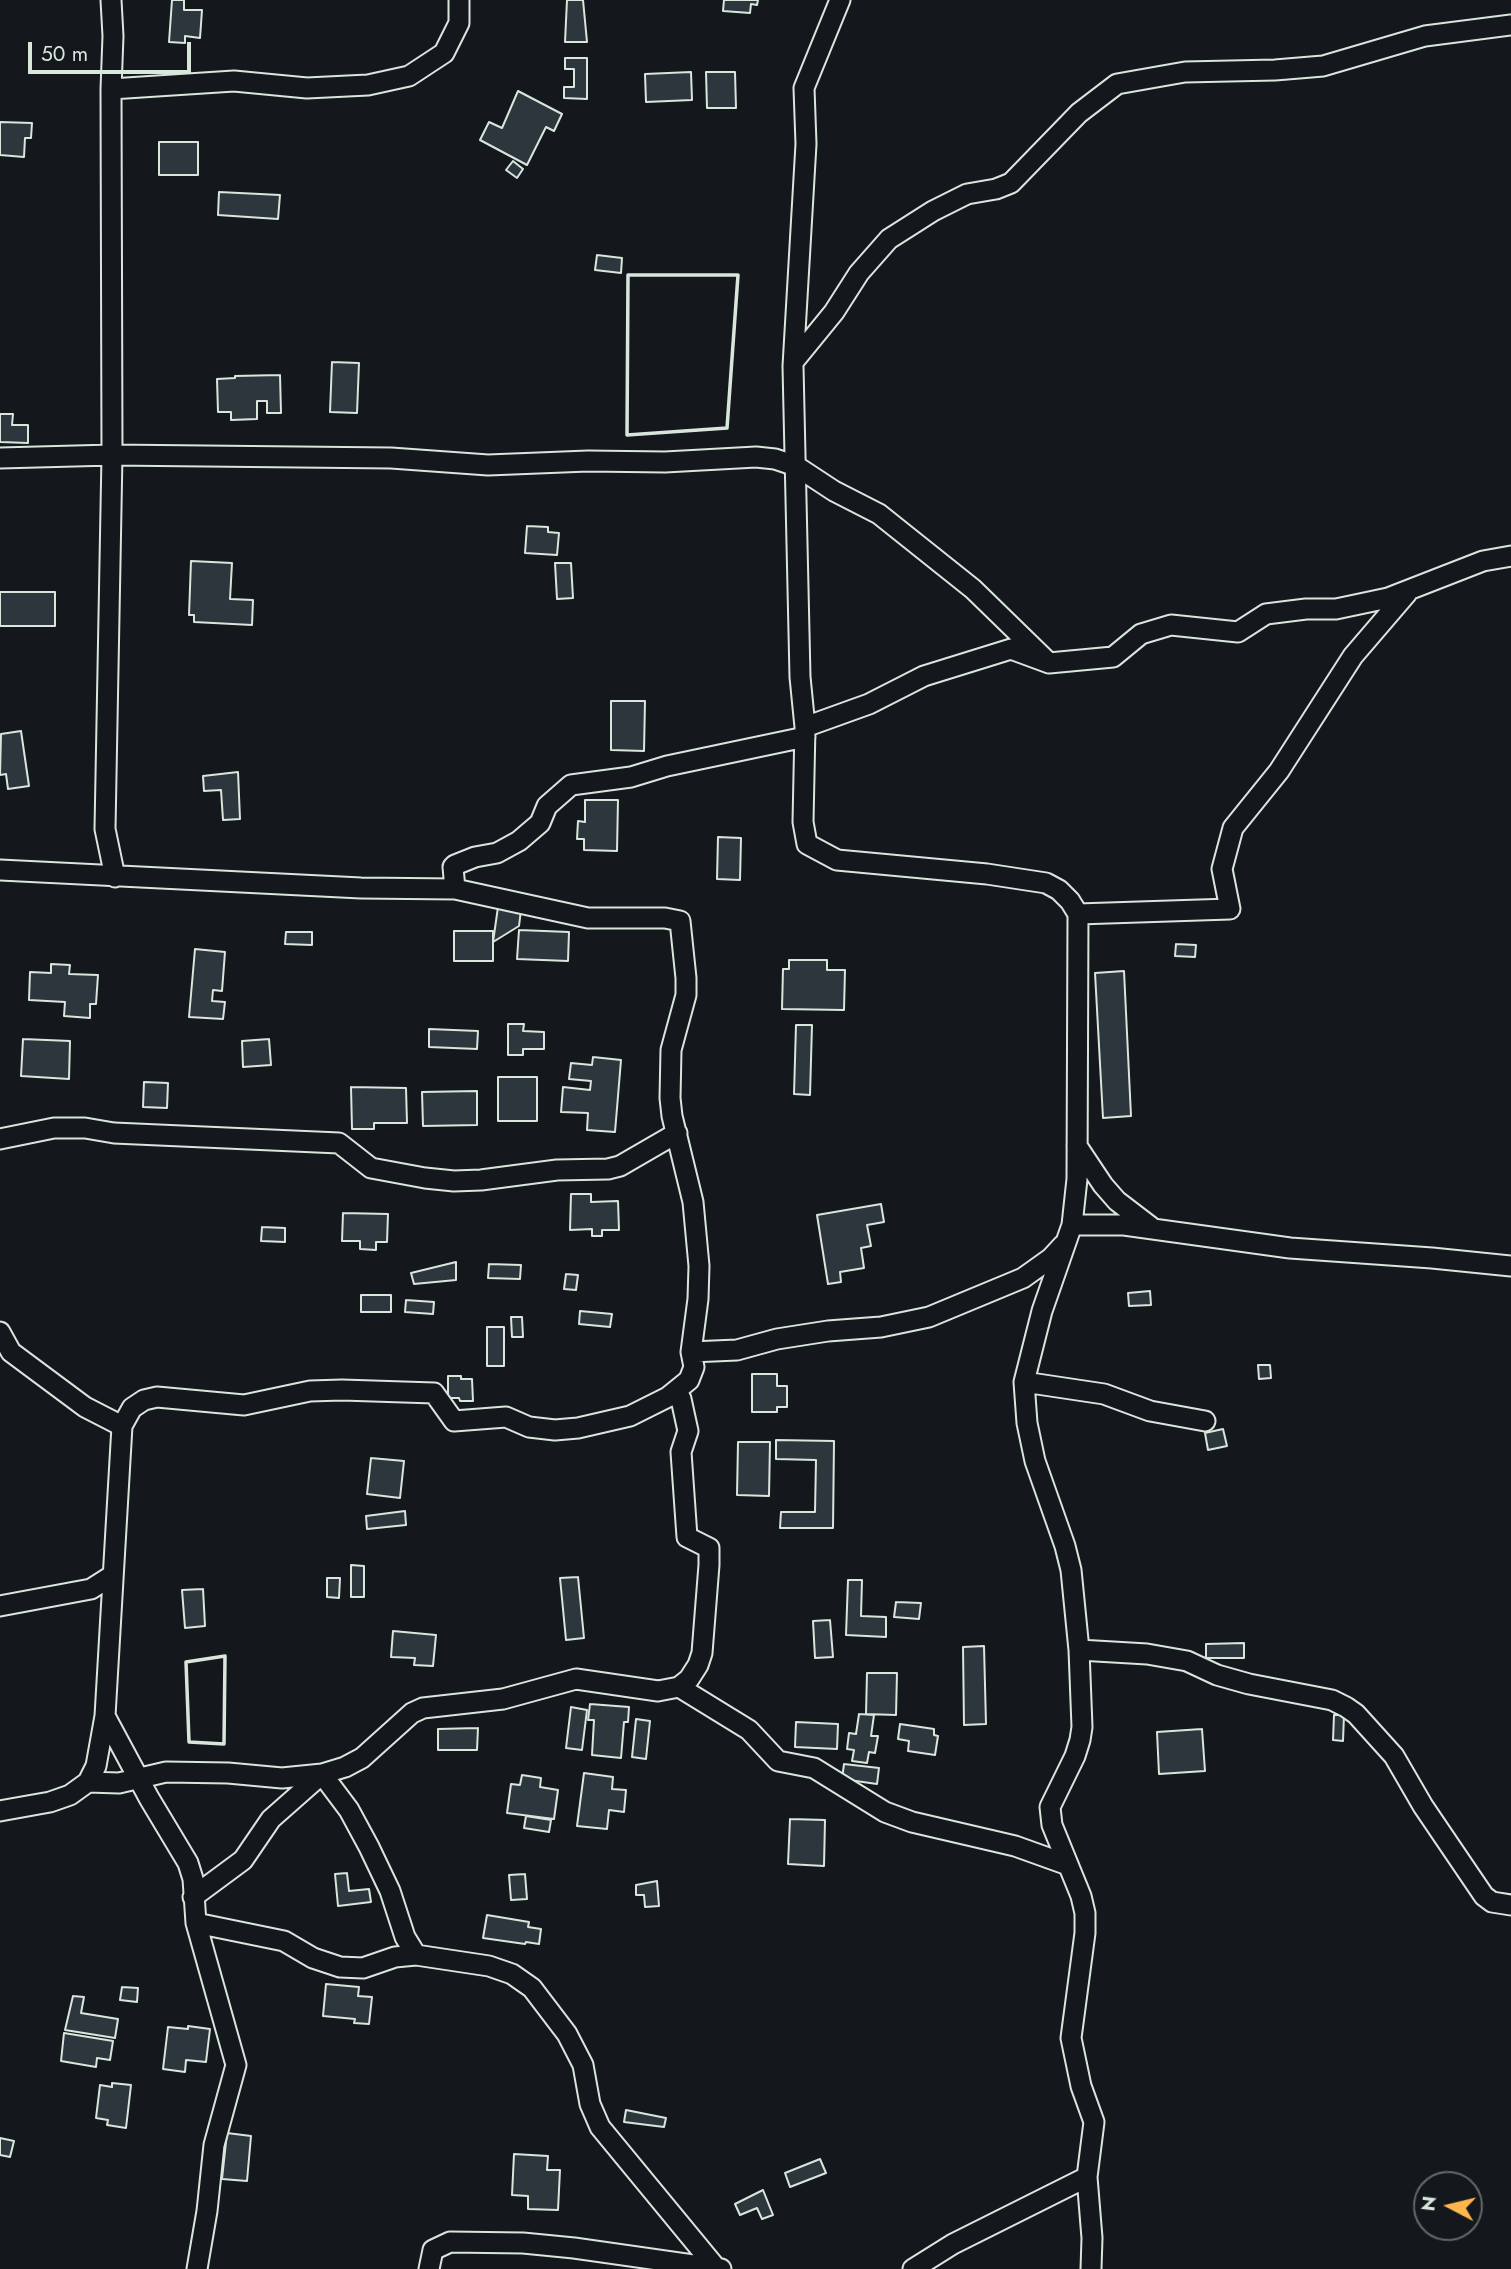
<!DOCTYPE html>
<style>
body{margin:0}
#map{position:relative;width:1511px;height:2269px;overflow:hidden;background:#14181c;font-family:Jost,sans-serif}
canvas{display:block}
.north{position:absolute;left:1413px;top:2171px;width:70px;height:70px;box-sizing:border-box;background:#14181c;border:2px solid #626a69;border-radius:50%;rotate:277deg;font-size:19px;font-weight:700;line-height:28px;text-align:center;color:#d8e6dc}
.north::after{content:'';display:block;margin:auto;width:24px;height:32px;background:#ffb74d;clip-path:polygon(50% 0,100% 100%,50% 72%,0 100%)}
.scale{position:absolute;left:28px;top:42px;width:163px;height:32px;box-sizing:border-box;border:4px solid #d8e6dc;border-top:0;padding-left:9px;font-size:21px;line-height:24px;white-space:nowrap;color:#d8e6dc;-webkit-text-stroke:5px #14181c;paint-order:stroke}
</style>
<div id="map">
<canvas width="1511" height="2269"></canvas>
<div class="north">N</div>
<div class="scale">50 m</div>
</div>
<script>
const ctx = document.querySelector('canvas').getContext('2d');
ctx.lineJoin = 'round';
function fillPath(path, color) { ctx.fillStyle = color; ctx.fill(path, 'evenodd'); }
const poly = rows => new Path2D(rows.map(r => 'M' + r).join(''));
function trace(path, color, width, dash) { ctx.strokeStyle = color; ctx.lineWidth = width; ctx.lineCap = dash ? 'butt' : 'round'; ctx.setLineDash(dash || []); ctx.stroke(path); }
const building = poly([
 [172,0,184,0,184,10,202,10,200,38,185,36,185,43,169,42,172,0],
 [567,0,583,0,587,42,565,42,567,0],
 [724,0,758,0,757,5,751,4,750,13,723,11,724,0],
 [565,58,587,58,587,99,564,98,564,87,574,87,574,69,565,69,565,58],
 [691,72,692,100,646,102,645,74,691,72],
 [706,72,735,72,736,108,707,108,706,72],
 [518,91,562,114,554,131,546,127,527,165,480,140,489,122,502,128,518,91],
 [0,122,32,123,31,138,25,138,24,157,0,155,0,122],
 [159,142,198,142,198,175,159,175,159,142],
 [513,161,523,169,517,178,506,170,513,161],
 [219,192,280,195,278,219,218,215,219,192],
 [597,255,622,258,621,273,595,270,597,255],
 [332,362,359,363,357,413,330,412,332,362],
 [280,375,281,413,267,413,267,401,257,401,257,419,231,420,231,412,218,412,217,379,235,378,235,376,280,375],
 [0,414,13,414,12,425,28,425,28,443,0,442,0,414],
 [527,526,548,527,548,532,559,533,557,555,525,553,527,526],
 [191,561,232,563,230,599,253,600,252,625,194,622,194,615,189,615,191,561],
 [555,563,571,563,573,598,557,599,555,563],
 [0,592,55,592,55,626,0,626,0,592],
 [611,701,645,701,644,751,611,750,611,701],
 [21,731,29,786,8,789,6,774,0,775,1,734,21,731],
 [238,772,240,819,223,820,221,790,204,791,203,776,238,772],
 [585,800,618,800,617,851,584,850,584,839,577,839,578,821,585,822,585,800],
 [718,837,741,838,740,880,717,879,718,837],
 [498,907,521,910,519,926,493,942,498,907],
 [519,930,569,932,568,961,517,959,519,930],
 [454,931,493,931,493,961,454,961,454,931],
 [286,932,312,932,312,945,285,944,286,932],
 [1176,944,1196,945,1195,957,1175,956,1176,944],
 [195,949,225,952,222,991,213,990,212,1001,225,1002,223,1019,189,1017,195,949],
 [789,960,827,960,827,970,845,970,844,1010,782,1009,783,969,789,969,789,960],
 [51,964,70,965,69,974,98,975,96,1004,90,1004,90,1018,64,1016,65,1002,29,1000,30,972,51,973,51,964],
 [1124,971,1131,1116,1103,1118,1095,973,1124,971],
 [508,1024,524,1024,523,1031,544,1032,544,1049,523,1049,523,1055,508,1055,508,1024],
 [796,1025,812,1025,810,1095,794,1094,796,1025],
 [429,1029,478,1031,477,1049,429,1047,429,1029],
 [23,1039,70,1041,69,1079,21,1076,23,1039],
 [269,1039,271,1065,243,1067,242,1041,269,1039],
 [593,1057,621,1060,615,1132,587,1130,588,1113,561,1112,563,1087,590,1090,591,1081,569,1079,571,1063,592,1065,593,1057],
 [498,1077,537,1077,537,1121,498,1121,498,1077],
 [144,1082,168,1083,167,1108,143,1107,144,1082],
 [351,1087,406,1088,407,1123,374,1123,374,1129,352,1129,351,1087],
 [477,1091,477,1125,423,1126,422,1092,477,1091],
 [571,1194,591,1194,591,1202,618,1201,619,1230,602,1230,602,1236,592,1236,592,1229,570,1230,571,1194],
 [881,1204,884,1222,867,1225,871,1246,861,1248,864,1268,840,1272,841,1282,828,1284,817,1215,881,1204],
 [343,1213,388,1214,387,1242,376,1242,376,1250,360,1249,360,1241,342,1241,343,1213],
 [262,1227,285,1228,285,1242,261,1241,262,1227],
 [456,1262,456,1280,414,1284,411,1273,456,1262],
 [489,1264,521,1265,520,1279,488,1278,489,1264],
 [566,1274,578,1275,576,1290,564,1289,566,1274],
 [1150,1291,1151,1305,1129,1306,1128,1293,1150,1291],
 [361,1295,391,1295,391,1312,361,1312,361,1295],
 [406,1300,434,1302,433,1314,405,1312,406,1300],
 [580,1311,612,1314,610,1327,579,1324,580,1311],
 [511,1317,522,1317,523,1337,512,1337,511,1317],
 [487,1327,504,1327,504,1366,487,1366,487,1327],
 [1258,1365,1270,1365,1271,1378,1259,1379,1258,1365],
 [752,1374,777,1374,777,1386,787,1386,787,1407,777,1407,777,1412,752,1412,752,1374],
 [448,1376,461,1376,461,1379,472,1379,473,1401,460,1401,459,1398,448,1398,448,1376],
 [1223,1429,1227,1446,1208,1450,1205,1433,1223,1429],
 [776,1440,834,1441,833,1528,780,1528,781,1512,815,1512,816,1460,776,1459,776,1440],
 [738,1442,770,1442,769,1496,737,1495,738,1442],
 [371,1458,404,1461,400,1498,367,1494,371,1458],
 [405,1511,406,1525,367,1529,366,1516,405,1511],
 [351,1565,364,1566,364,1597,351,1597,351,1565],
 [578,1577,584,1638,566,1640,560,1578,578,1577],
 [327,1578,340,1578,339,1598,327,1597,327,1578],
 [848,1580,862,1580,861,1616,886,1617,886,1637,846,1635,848,1580],
 [203,1589,205,1626,185,1628,182,1590,203,1589],
 [896,1602,921,1603,919,1619,894,1617,896,1602],
 [830,1620,833,1657,815,1658,813,1621,830,1620],
 [393,1631,436,1635,433,1666,414,1665,415,1658,391,1657,393,1631],
 [1244,1643,1244,1658,1206,1658,1206,1644,1244,1643],
 [984,1646,986,1724,964,1725,963,1647,984,1646],
 [867,1673,897,1673,896,1715,866,1714,867,1673],
 [590,1704,629,1707,628,1722,624,1722,621,1758,592,1755,594,1720,588,1720,590,1704],
 [571,1707,587,1710,582,1750,566,1748,571,1707],
 [859,1714,874,1715,871,1736,878,1736,875,1753,869,1752,867,1763,852,1761,854,1750,847,1749,849,1733,856,1734,859,1714],
 [1334,1715,1344,1715,1343,1741,1333,1740,1334,1715],
 [636,1719,650,1721,646,1759,632,1757,636,1719],
 [796,1722,838,1724,837,1749,795,1747,796,1722],
 [900,1724,934,1729,934,1735,938,1736,935,1755,908,1751,909,1741,898,1739,900,1724],
 [478,1728,477,1750,438,1750,438,1729,478,1728],
 [1202,1729,1205,1771,1159,1774,1157,1732,1202,1729],
 [844,1764,879,1768,877,1784,842,1779,844,1764],
 [584,1773,613,1777,612,1789,626,1790,624,1812,609,1810,607,1829,577,1826,584,1773],
 [522,1775,541,1778,540,1787,558,1790,554,1819,507,1813,511,1784,520,1785,522,1775],
 [526,1816,551,1820,549,1832,524,1828,526,1816],
 [790,1819,825,1820,824,1866,788,1864,790,1819],
 [347,1873,349,1891,369,1889,371,1902,338,1906,335,1874,347,1873],
 [525,1874,527,1899,511,1900,509,1875,525,1874],
 [657,1881,659,1906,645,1907,644,1895,636,1895,636,1885,657,1881],
 [487,1915,529,1922,528,1927,541,1929,539,1944,526,1942,525,1944,483,1938,487,1915],
 [326,1984,359,1987,358,1996,372,1997,369,2024,354,2023,355,2019,323,2016,326,1984],
 [122,1987,138,1988,137,2002,120,2000,122,1987],
 [73,1996,84,1997,81,2013,118,2019,115,2038,65,2030,73,1996],
 [188,2026,210,2029,206,2062,186,2060,185,2072,163,2069,168,2027,188,2029,188,2026],
 [64,2033,113,2041,110,2060,97,2058,96,2067,61,2061,64,2033],
 [112,2083,131,2085,126,2128,107,2125,108,2120,96,2118,100,2085,112,2087,112,2083],
 [626,2110,666,2118,664,2127,624,2122,626,2110],
 [227,2133,251,2136,247,2181,222,2179,227,2133],
 [0,2138,14,2141,10,2157,0,2155,0,2138],
 [514,2154,548,2156,547,2170,560,2170,558,2210,528,2209,528,2196,512,2195,514,2154],
 [820,2159,826,2173,790,2187,785,2173,820,2159],
 [763,2190,773,2215,762,2219,757,2208,740,2215,735,2204,763,2190]
]);
fillPath(building, '#2c363c');
trace(building, '#d8e6dc', 2);
const minor = poly([
 [111,0,113,36,111,89,112,455,105,829,115,877],
 [840,0,804,88,806,144,793,366,800,677,805,727,803,822,807,844,837,860,987,874,1046,883,1059,890,1070,901,1078,914,1077,1179,1072,1225,1042,1311,1024,1382,1027,1423,1035,1461,1065,1546,1071,1570,1079,1650,1082,1727,1080,1740,1075,1756,1050,1807,1052,1825,1081,1896,1085,1913,1085,1933,1071,2038,1081,2086,1094,2122,1087,2177,1092,2238,1091,2269],
 [111,89,234,81,307,88,368,85,409,76,444,53,459,23,459,0],
 [794,361,834,312,859,273,889,239,933,211,967,194,996,189,1011,183,1079,113,1117,84,1185,72,1275,70,1323,66,1425,36,1511,25],
 [0,458,112,455,391,458,488,465,588,461,665,462,756,457,775,459,796,466,834,491,879,514,973,589,1049,663],
 [805,727,869,704,924,676,1011,649,1049,663,1113,657,1141,634,1171,625,1238,632,1266,614,1306,609,1336,609,1388,598,1483,561,1511,556],
 [0,870,361,888,455,889,588,918,665,918,680,921,686,978,686,995,671,1050,670,1098,672,1116,693,1202,699,1266,698,1299,691,1352,694,1367,689,1380,668,1397,630,1416,578,1428,555,1430,529,1427,506,1417,454,1421,434,1393,342,1390,310,1391,244,1405,157,1397,144,1400,132,1408,122,1426,105,1716,96,1766,88,1782,70,1795,50,1802,0,1811],
 [455,889,453,867,455,865,475,857,497,853,519,841,540,823,547,806,571,785,631,777,667,766,805,737],
 [1078,914,1230,909,1222,869,1233,828,1279,771,1353,656,1407,593],
 [0,1139,54,1128,85,1128,114,1133,339,1143,371,1168,425,1178,454,1181,481,1180,557,1170,608,1169,620,1166,677,1133],
 [1077,1146,1103,1185,1117,1201,1151,1227],
 [1072,1225,1124,1225,1290,1248,1432,1258,1511,1266],
 [0,1332,11,1352,85,1407,122,1426],
 [691,1352,737,1350,777,1339,828,1331,881,1327,929,1317,1023,1278,1051,1258,1063,1245],
 [1024,1382,1104,1394,1150,1411,1205,1421],
 [0,1606,91,1589,113,1575],
 [1079,1650,1147,1654,1187,1661,1217,1675,1249,1684,1332,1700,1346,1707,1356,1714,1394,1756,1423,1806,1484,1896,1492,1902,1511,1905],
 [679,1687,749,1730,778,1761,814,1768,885,1812,912,1822,1015,1846,1068,1865],
 [105,1716,149,1798,188,1863,193,1879,196,1923,236,2065,214,2145,207,2211,197,2269],
 [88,1782,119,1783,166,1772,228,1773,282,1778,322,1774,345,1767,362,1758,412,1713,423,1708,503,1699,576,1679,658,1691,679,1687,689,1679,698,1665,702,1653,709,1565,709,1548,687,1537,681,1452,688,1431,681,1399,677,1391],
 [193,1897,243,1860,271,1819,322,1774,349,1810,369,1847,390,1891,405,1937,416,1955],
 [196,1923,284,1941,313,1958,340,1967,363,1968,395,1957,416,1955,489,1966,512,1974,532,1988,567,2034,583,2065,590,2104,600,2127,717,2269],
 [429,2269,433,2250,450,2242,523,2243,574,2248,721,2269],
 [913,2269,953,2244,1087,2177]
]);
trace(minor, '#d8e6dc', 23);
trace(minor, '#14181c', 19);
trace(poly([
 [628,275,738,275,727,428,627,435,628,275],
 [225,1656,224,1744,189,1742,186,1662,225,1656]
]), '#d8e6dc', 3.5);
</script>
